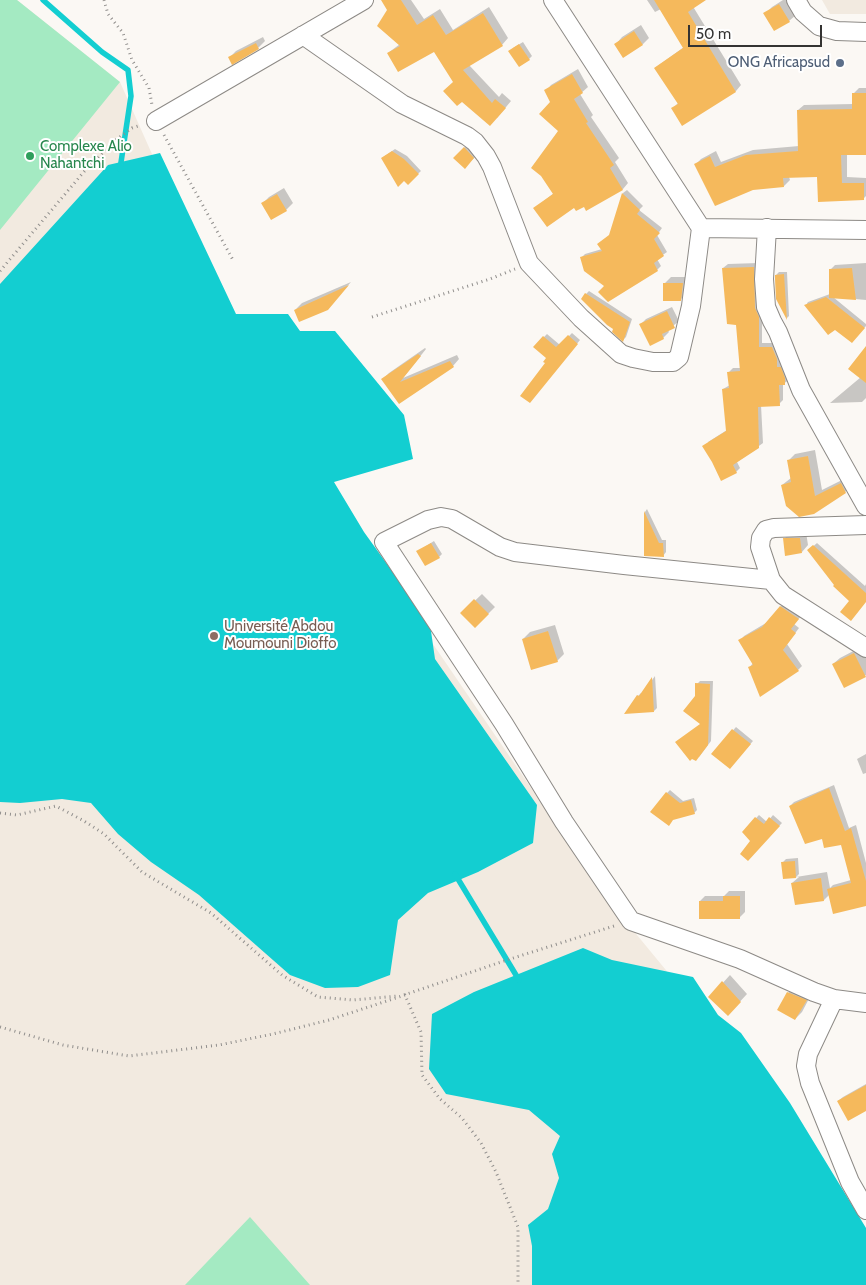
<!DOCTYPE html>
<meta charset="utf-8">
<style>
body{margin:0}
#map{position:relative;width:866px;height:1285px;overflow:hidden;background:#fbf8f4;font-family:Cabin,sans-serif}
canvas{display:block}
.scale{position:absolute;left:688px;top:25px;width:134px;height:22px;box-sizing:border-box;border:2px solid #343332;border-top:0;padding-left:6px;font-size:15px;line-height:18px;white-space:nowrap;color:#343332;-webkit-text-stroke:4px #fff;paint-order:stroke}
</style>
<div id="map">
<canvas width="866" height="1285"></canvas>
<div class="scale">50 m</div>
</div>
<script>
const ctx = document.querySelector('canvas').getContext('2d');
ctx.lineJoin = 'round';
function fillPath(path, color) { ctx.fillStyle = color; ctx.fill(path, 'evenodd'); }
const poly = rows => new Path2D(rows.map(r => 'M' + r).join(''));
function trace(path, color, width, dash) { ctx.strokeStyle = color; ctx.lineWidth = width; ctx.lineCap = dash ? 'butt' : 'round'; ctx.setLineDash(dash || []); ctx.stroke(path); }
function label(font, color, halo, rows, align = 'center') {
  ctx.font = font + ' Cabin,sans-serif'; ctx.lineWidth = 4; ctx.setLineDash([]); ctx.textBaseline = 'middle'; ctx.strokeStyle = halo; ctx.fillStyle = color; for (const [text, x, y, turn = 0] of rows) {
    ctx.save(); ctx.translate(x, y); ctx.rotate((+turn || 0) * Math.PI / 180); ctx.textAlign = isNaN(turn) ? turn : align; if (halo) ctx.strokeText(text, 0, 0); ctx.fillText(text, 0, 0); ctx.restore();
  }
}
fillPath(poly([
 [0,0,17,0,120,82,251,377,604,895,703,1015,866,1285,0,1285],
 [822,0,866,0,866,14,830,14]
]), '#f2eae0');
fillPath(poly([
 [0,0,17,0,120,82,0,230],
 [250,1217,310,1285,185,1285]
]), '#a4eac2');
fillPath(poly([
 [160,153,236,314,288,314,300,331,335,331,404,415,413,459,334,482,364,532,430,624,435,659,537,805,533,843,478,872,428,893,398,920,390,975,358,987,325,988,290,975,199,895,151,862,118,834,91,803,62,799,20,803,0,802,0,284,108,165],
 [583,948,612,960,693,977,718,1015,741,1033,790,1103,866,1228,866,1285,532,1285,532,1246,528,1225,548,1209,559,1178,552,1154,560,1136,529,1110,446,1094,429,1069,432,1014,474,992]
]), '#13ced1');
fillPath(poly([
 [385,0,411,0,424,19,440,9,453,30,489,7,508,38,502,45,469,65,499,97,502,93,511,101,497,118,455,82,434,50,388,53,400,44],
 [647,0,689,0,741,85,736,91,682,124,673,108,678,103,655,68,684,47,661,9,655,12],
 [783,0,787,0,796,15,789,21,765,14,772,7],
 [641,25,649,38,643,44,624,56,616,44,622,37],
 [263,37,265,41,258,48,230,57,236,51],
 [523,42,532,56,529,59,513,48],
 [578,69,588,87,580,94,593,115,591,117,619,158,615,162,628,183,623,189,587,209,585,206,535,208,554,193,560,131,552,102,546,91,551,85],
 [859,88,866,88,866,154,847,154,847,177,866,178,866,196,863,199,818,176,789,177,790,180,784,186,696,164,701,159,716,151,721,162,753,150,799,146,798,110,804,105,853,104,853,94],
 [467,145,477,155,465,167,455,158],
 [395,149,407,156,421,171,408,183,382,158],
 [284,188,293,203,286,210,271,218,262,204,269,197],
 [627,190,643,206,639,210,662,228,657,235,667,252,657,259,661,266,657,270,606,286,581,258,585,254,602,249,611,234,623,193],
 [758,263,762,312,762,343,776,343,781,354,781,364,785,364,789,380,783,384,783,400,779,404,761,405,763,443,737,462,740,468,736,472,708,442,727,430,723,389,730,385,729,372,733,368,741,368,738,323,723,268,728,264],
 [866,263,866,300,833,297,866,324,866,326,852,341,806,305,808,302,830,294,830,270,835,265],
 [779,272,787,272,789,316,787,318,777,299,776,275],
 [671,277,689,277,687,293,680,300,664,284],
 [351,282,334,301,295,310,302,303],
 [589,291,632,319,626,337,623,340,586,294],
 [672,307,679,321,668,330,669,332,663,338,641,324,646,319],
 [572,333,580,340,532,399,547,358,535,346,547,334,560,345],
 [425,348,426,349,403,378,457,355,459,359,453,366,399,402,383,379,389,373],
 [866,349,866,398,862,402,830,403,861,377],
 [815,450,822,490,848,477,852,485,845,492,814,513,782,485,791,478,789,460,795,454],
 [647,509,662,540,666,540,666,552,663,556,645,555,645,512],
 [791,532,806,532,808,545,802,552,784,539],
 [434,541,442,554,439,557,418,551],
 [817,543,865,586,866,584,866,596,836,585,809,550],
 [482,594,495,607,475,627,462,613],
 [785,602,803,614,794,624,799,628,787,644,802,666,798,670,749,668,753,663,740,641,744,636,766,623],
 [555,625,564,654,557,661,523,639,530,632],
 [861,647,866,657,866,675,845,686,833,664,840,658],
 [655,676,657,708,654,711,638,696,641,693,642,694],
 [700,681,713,681,711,741,699,757,701,724,696,697,697,684],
 [736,727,753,741,732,765,715,751],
 [866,754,866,773,863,774,857,759],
 [834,785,849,828,856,825,866,863,866,904,830,894,824,900,796,904,792,883,799,877,784,878,783,862,786,859,798,858,799,874,796,877,827,872,830,888,833,885,851,880,842,843,823,837,790,806,794,802],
 [670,790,683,801,694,798,697,810,694,813,674,818,667,793],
 [759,815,767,822,773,815,782,823,748,859,752,841,743,832],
 [729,891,745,891,745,912,740,917,700,901,705,896,724,896],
 [730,975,747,994,735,1007,710,997],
 [795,986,812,993,802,1012,795,1019,779,1009,788,993],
 [866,1084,866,1110,838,1101,843,1097]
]), '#0003');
trace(poly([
 [43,0,102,52,128,70,131,96,120,169],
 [455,874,519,980]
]), '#13ced1', 5.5);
fillPath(poly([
 [381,0,401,0,417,25,433,15,446,35,483,13,503,46,463,70,492,103,495,99,506,108,490,126,462,102,457,106,443,91,453,82,434,52,398,72,387,53,400,46,377,26,387,10],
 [654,0,706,0,688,12,736,92,682,126,671,108,678,104,654,68,683,48],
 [779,4,790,22,774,31,763,13],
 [634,31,643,45,623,58,614,44],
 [256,43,259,49,232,65,228,57],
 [519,44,530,60,519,67,508,51],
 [572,74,583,93,574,99,588,122,586,123,614,165,610,168,623,190,586,211,584,207,576,211,574,208,547,227,533,208,553,194,541,176,531,168,558,131,539,114,550,102,544,90],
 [852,93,866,93,866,155,841,155,842,183,864,183,864,200,818,202,817,177,783,178,784,187,753,190,715,206,694,164,710,156,715,167,746,155,798,151,797,110,852,109],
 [464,147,474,158,465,169,453,158],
 [392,151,404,159,419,174,408,185,404,181,398,187,381,158],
 [622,193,640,210,637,214,660,233,654,239,664,256,654,263,658,271,608,302,598,292,604,286,584,271,580,257,602,251,597,244,609,235],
 [277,194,287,211,271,220,261,203],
 [754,267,755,308,759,317,759,347,772,347,777,359,777,367,781,367,785,378,785,385,779,385,780,406,758,407,759,448,733,465,737,473,721,481,712,462,702,446,726,431,722,389,729,388,727,372,740,371,736,325,727,324,722,268],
 [852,268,856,300,829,298,829,269],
 [784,274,787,320,776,299,775,279,775,275],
 [663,283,683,283,681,301,663,301],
 [349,285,328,310,299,322,294,310],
 [585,293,630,322,623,342,612,332,613,329,607,325,581,299],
 [826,297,865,328,852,343,835,330,828,335,804,305],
 [667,311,675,328,662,334,664,339,650,346,639,324],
 [568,335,578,344,530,403,520,396,545,363,543,362,546,358,533,347,543,336,556,347],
 [866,346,866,383,848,369],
 [418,354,421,356,400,382,450,361,454,367,399,404,381,379],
 [808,456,815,496,841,483,846,493,814,514,799,517,786,506,781,485,791,482,787,460],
 [644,511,659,543,663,543,664,557,644,556],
 [783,538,800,538,802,553,785,556],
 [431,543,440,558,425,566,416,551],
 [813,545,866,593,866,602,851,621,840,612,849,601,833,586,834,585,807,550],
 [474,599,489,614,475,628,460,613],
 [780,606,799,619,791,629,796,633,783,650,799,671,760,697,748,667,753,665,738,640,762,627],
 [548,631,558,662,531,670,522,639],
 [854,653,866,677,844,688,832,664],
 [652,677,654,712,624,714,637,695,639,696],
 [695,683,710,684,708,745,696,761,692,759,690,761,675,742,700,724,683,711,695,696],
 [732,729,751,744,730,769,711,754],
 [829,788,845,831,851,828,866,881,866,906,833,914,827,889,851,883,841,845,824,848,822,839,805,844,789,806],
 [666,792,680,803,691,800,695,814,673,820,669,826,650,812],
 [755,817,764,824,769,817,780,826,748,861,740,854,750,841,742,832],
 [795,861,796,878,783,879,781,862],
 [821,878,824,901,795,905,791,883],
 [723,896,740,896,740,919,699,919,699,901,723,901],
 [722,981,741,1002,728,1016,708,997],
 [787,992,807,1000,795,1020,777,1010],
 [866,1085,866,1111,848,1121,837,1101]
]), '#f5b95c');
const minor = poly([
 [796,0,803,12,819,26,837,31,866,32],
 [303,35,402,104,467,136,475,142,486,156,492,167,529,263,581,318,621,354,633,358,653,362,673,362,679,357,691,306,701,228,553,0],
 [156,121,364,0],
 [701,228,866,230],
 [767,228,764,279,766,307,772,321,778,332,801,390,866,506],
 [866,525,774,528,766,530,761,538,760,547,771,580,783,595,866,648],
 [771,580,624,565,515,552,500,547,452,519,441,517,428,520,384,542,504,724,564,822,631,921,740,959,814,992,834,999,866,1003],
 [834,999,808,1054,806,1066,810,1083,850,1182,866,1210]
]);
trace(minor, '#8d8a86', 20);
trace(poly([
 [104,0,108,14,123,33,132,60,149,88,152,105],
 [164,135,233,260],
 [0,271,88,167,117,139,132,128,141,125],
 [372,317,490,279,515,269],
 [0,813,17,815,56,806,84,821,104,834,142,872,211,913,282,975,318,997,353,1000,398,996],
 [404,995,507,960,614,926],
 [0,1027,63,1045,129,1056,219,1045,273,1034,329,1020,405,995,421,1032,422,1075,440,1099,462,1118,481,1143,496,1172,518,1227,518,1285]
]), '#908e8c', 3, [1, 4]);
trace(minor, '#fff', 18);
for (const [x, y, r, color] of [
 [840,63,5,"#5c6f8a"],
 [30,156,5,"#2e9e5b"],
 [214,636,5,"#8d6e63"]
]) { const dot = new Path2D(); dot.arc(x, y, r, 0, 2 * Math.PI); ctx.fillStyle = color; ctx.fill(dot); trace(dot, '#fff', 2); }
label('15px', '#4e5e75', '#fff', [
 ["ONG Africapsud",830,63]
], 'right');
label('15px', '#27864d', '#fff', [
 ["Complexe Alio",40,147],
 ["Nahantchi",40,164]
], 'left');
label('15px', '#785e54', '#fff', [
 ["Université Abdou",224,627],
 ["Moumouni Dioffo",224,644]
], 'left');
</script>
